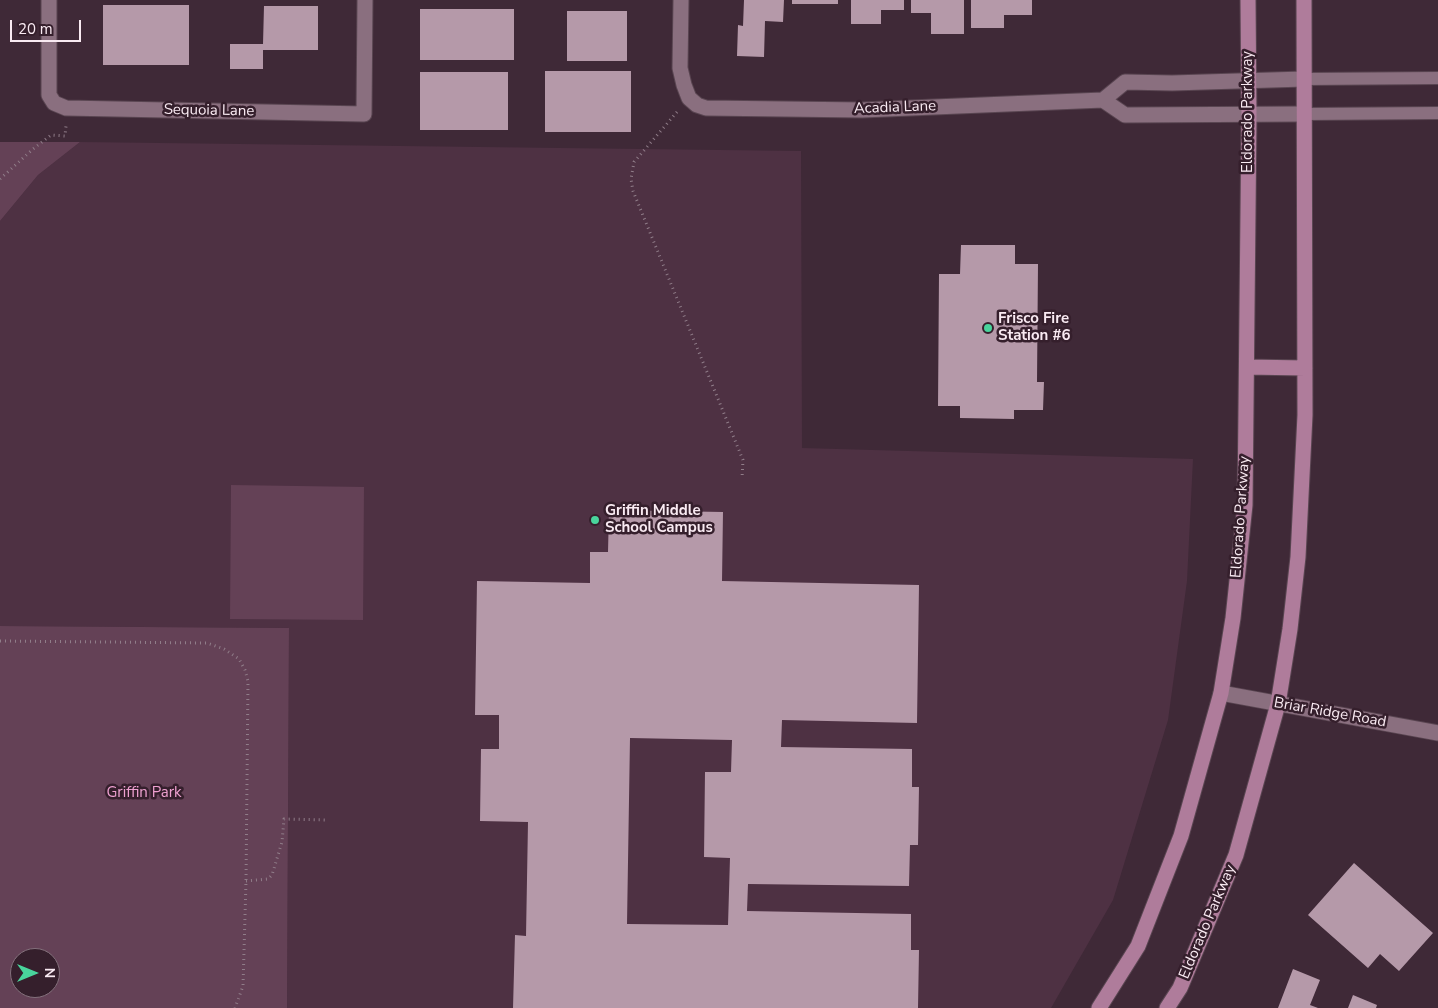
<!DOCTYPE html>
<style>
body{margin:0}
#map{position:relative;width:1438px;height:1008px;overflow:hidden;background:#3f2937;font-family:"Nunito Sans",sans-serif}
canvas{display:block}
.north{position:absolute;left:10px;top:948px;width:50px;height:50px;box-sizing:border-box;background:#351f2c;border:1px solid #83707b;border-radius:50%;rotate:90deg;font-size:14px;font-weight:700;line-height:20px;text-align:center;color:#f9eaf2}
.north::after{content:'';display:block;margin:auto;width:18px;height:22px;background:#49d49c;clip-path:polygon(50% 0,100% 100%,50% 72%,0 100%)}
.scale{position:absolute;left:10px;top:20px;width:71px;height:22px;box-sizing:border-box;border:2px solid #f9eaf2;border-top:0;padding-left:6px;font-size:15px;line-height:18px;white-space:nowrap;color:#f9eaf2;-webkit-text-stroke:4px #351f2c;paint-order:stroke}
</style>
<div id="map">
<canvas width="1438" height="1008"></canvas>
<div class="north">N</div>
<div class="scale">20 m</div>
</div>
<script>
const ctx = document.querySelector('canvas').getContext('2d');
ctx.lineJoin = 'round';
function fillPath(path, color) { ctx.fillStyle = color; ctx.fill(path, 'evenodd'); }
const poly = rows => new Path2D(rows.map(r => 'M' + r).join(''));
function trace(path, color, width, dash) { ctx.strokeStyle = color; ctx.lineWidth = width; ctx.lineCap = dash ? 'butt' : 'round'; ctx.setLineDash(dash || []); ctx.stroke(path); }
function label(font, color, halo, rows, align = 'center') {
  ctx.font = font + ' "Nunito Sans",sans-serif'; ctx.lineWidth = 5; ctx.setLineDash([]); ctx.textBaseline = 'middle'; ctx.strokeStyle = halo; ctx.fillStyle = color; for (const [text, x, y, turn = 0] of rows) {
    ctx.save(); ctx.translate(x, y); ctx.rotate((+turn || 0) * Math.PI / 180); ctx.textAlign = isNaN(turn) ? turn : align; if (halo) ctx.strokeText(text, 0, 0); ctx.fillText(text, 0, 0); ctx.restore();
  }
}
fillPath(poly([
 [80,142,801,151,802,448,1193,459,1187,581,1168,720,1113,900,1051,1008,287,1008,289,628,0,626,0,221,38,175]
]), '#4e3143');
fillPath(poly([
 [0,142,80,142,38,175,0,221],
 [231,485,364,487,363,620,230,619],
 [0,626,289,628,287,1008,0,1008],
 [20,958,50,958,50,988,20,988]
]), '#644156');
fillPath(poly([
 [744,0,784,0,783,22,765,21,764,57,737,56,738,25,743,26],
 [792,0,838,0,838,4,792,4],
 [851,0,904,0,904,10,881,10,881,24,851,24],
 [911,0,964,0,964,34,931,34,931,13,911,13],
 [971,0,1032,0,1032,15,1004,15,1004,28,971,28],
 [103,5,189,5,189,65,103,65],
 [264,6,318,6,318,50,263,50,263,69,230,69,230,44,263,44],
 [420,9,514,9,514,60,420,60],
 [567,11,627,11,627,61,567,61],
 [545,71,631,71,631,132,545,132],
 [420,72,508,72,508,130,420,130],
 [961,245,1015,245,1015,264,1038,264,1037,382,1044,382,1043,410,1014,410,1014,419,960,418,960,406,938,406,939,274,960,274],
 [609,510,723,512,722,581,919,585,917,723,782,720,781,747,912,749,912,787,919,787,918,845,910,845,909,886,748,884,747,911,911,914,911,950,919,950,918,1008,513,1008,515,935,526,936,528,822,480,821,481,749,499,749,499,715,475,715,477,581,590,583,590,552,608,552],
 [630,738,732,740,731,772,705,772,704,857,730,858,728,925,627,924],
 [1354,863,1433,933,1399,971,1380,954,1368,968,1308,915],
 [1293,969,1320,980,1310,1005,1318,1008,1278,1008],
 [1353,995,1377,1005,1376,1008,1348,1008]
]), '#b599a9');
const service = poly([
 [1304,79,1438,78],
 [1304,114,1438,113]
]);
const minor = poly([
 [49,0,49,95,54,103,66,108,364,114,365,0],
 [681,0,680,68,684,85,689,98,697,105,706,108,862,110,1103,100,1125,115,1304,114],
 [1103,100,1125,82,1172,83,1304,79],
 [1221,693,1438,733]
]);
const primary = poly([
 [1247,367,1305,368],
 [1099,1008,1138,946,1181,836,1221,693,1233,618,1245,505,1249,115,1248,0],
 [1167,1008,1180,988,1236,855,1278,704,1290,629,1298,557,1305,415,1304,0]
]);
trace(service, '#594551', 14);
trace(minor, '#594551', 17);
trace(primary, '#594551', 17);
trace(poly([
 [677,112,634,162,631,179,633,191,743,460,742,478],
 [0,179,33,149,51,135,65,136,66,126],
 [0,641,207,643,224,649,239,659,245,670,248,681,246,881,243,986,235,1008],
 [246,881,268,879,272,875,282,842,284,819,328,820]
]), '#907d89', 3, [1, 4]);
trace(service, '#8a6f7f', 12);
trace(minor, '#8a6f7f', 15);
trace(primary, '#af7c9b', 15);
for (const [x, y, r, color] of [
 [988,328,5,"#49d49c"],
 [595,520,5,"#49d49c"]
]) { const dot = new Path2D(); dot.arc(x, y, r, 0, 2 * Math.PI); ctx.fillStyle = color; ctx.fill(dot); trace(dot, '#351f2c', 2); }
label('15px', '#f9eaf2', '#351f2c', [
 ["Acadia Lane",895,108,-2],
 ["Sequoia Lane",209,111,1],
 ["Eldorado Parkway",1248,112,-90],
 ["Eldorado Parkway",1241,517,-86],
 ["Briar Ridge Road",1330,713,10],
 ["Eldorado Parkway",1208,922,-67]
]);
label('bold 15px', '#f9eaf2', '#351f2c', [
 ["Frisco Fire",998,319],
 ["Station #6",998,336],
 ["Griffin Middle",605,511],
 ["School Campus",605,528]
], 'left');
label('15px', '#efa1d1', '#351f2c', [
 ["Griffin Park",144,793]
]);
</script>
